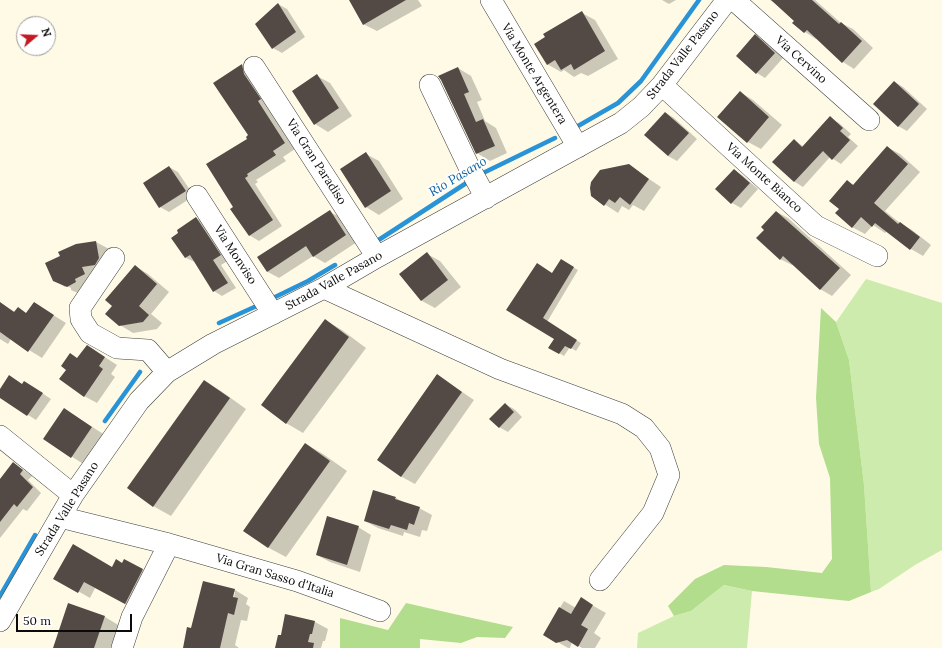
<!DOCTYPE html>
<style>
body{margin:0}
#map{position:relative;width:942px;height:648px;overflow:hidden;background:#fffae6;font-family:Lora,serif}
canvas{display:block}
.north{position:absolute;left:16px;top:16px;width:40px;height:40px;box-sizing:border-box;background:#fff;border:1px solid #9d9d9d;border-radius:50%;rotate:71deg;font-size:11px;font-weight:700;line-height:16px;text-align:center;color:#0a0a0a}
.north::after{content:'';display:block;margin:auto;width:14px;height:18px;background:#c21922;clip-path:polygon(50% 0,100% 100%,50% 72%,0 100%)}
.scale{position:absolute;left:16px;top:614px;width:116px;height:18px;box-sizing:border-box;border:2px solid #0a0a0a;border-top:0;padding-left:5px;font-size:12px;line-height:14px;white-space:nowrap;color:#0a0a0a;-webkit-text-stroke:3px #fff;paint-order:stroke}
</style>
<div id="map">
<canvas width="942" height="648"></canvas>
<div class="north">N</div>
<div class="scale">50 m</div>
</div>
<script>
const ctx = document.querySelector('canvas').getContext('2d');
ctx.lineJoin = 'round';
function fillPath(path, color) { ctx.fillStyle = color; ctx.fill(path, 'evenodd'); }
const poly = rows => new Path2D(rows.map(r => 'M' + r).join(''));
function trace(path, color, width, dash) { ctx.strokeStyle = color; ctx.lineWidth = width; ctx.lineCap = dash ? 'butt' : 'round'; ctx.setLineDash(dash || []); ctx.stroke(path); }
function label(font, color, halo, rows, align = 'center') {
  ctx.font = font + ' Lora,serif'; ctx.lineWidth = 4; ctx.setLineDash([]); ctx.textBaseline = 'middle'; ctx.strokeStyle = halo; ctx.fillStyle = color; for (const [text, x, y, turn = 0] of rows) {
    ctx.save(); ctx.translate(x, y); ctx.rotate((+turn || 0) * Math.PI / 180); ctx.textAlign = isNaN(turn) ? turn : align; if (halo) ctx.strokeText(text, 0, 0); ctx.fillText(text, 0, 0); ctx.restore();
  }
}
fillPath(poly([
 [866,279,942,303,942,550,915,565,879,589,871,592,864,485,849,360,836,322],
 [724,585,752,591,747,648,637,648,638,633,674,616,691,611]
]), '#ceebae');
fillPath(poly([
 [821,308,836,322,849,360,864,485,871,592,849,601,752,591,724,585,691,611,674,616,668,606,695,579,724,565,766,567,822,573,832,559,830,478,819,444,816,398],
 [406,603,454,614,513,627,505,638,477,637,461,643,420,639,420,648,340,648,340,618,388,630]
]), '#b1dd8c');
fillPath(poly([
 [350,0,418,0,422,6,377,31,363,24],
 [662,0,676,0,669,4],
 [770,0,815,0,841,23,853,29,873,48,854,69,843,62,817,38,816,39,805,32,795,21,784,10],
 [278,4,287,9,305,37,282,53,273,48],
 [582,13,595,20,618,59,588,76,581,73,574,77,564,70,561,72,547,64],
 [755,36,764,41,783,58,765,78,757,73],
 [242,65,252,71,268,107,295,149,283,157,286,161,256,180,258,182,255,184,282,226,259,241,249,235,235,207,249,136],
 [458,68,471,76,482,100,477,102,485,121,496,128,507,153,490,161,477,153],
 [317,76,330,83,352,116,328,132,315,124],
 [895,82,903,87,927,109,907,131,898,126],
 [740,92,753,100,782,125,761,149,748,142],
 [666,113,674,118,697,139,677,161,668,156,646,135],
 [830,118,839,123,851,134,848,137,858,146,841,164,830,157,803,187,795,182,774,162,794,140,804,147],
 [887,147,900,154,920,172,885,211,900,223,912,230,931,245,923,256,911,249,887,231,885,233,873,225,865,234,852,227,840,209,847,182,854,185],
 [366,154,379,161,403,199,379,215,366,207],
 [628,165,661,187,644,211,633,205,629,210,622,206,618,213,592,196],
 [169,167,178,172,194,196,169,212,160,207],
 [734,170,742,175,758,189,741,208,732,203,716,189],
 [330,212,342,218,357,242,325,263,313,256,279,278,268,272,259,258],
 [777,212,788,218,851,275,832,296,820,289,793,264,792,265,780,259,765,230],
 [196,218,205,223,229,260,221,265,236,288,222,296,214,291,195,262,186,258,173,238],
 [96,242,109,249,80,294,71,290,71,288,65,285,65,287,54,280],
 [427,254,440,261,461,287,435,308,422,301],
 [561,260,578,270,547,322,581,343,576,351,570,347,564,356,549,347,555,338,508,310,552,274],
 [135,266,148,274,169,292,151,314,162,323,157,329,133,333,120,325,113,305],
 [0,303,15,312,27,314,34,303,66,323,42,358,11,339,8,344,0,339],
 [325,320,342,330,366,348,303,433,286,423],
 [100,354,117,365,111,374,115,377,97,403,84,396,67,369,78,359],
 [437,375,474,400,415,484,402,477,378,459],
 [204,381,221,391,246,409,171,516,153,506],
 [23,385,33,387,51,399,36,420,0,397,0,391],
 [505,404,514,409,522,417,508,432,499,427],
 [64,409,105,435,85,465,44,439],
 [306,444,323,454,347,471,286,557,269,548,245,530],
 [13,463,32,476,28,480,41,493,27,511,23,509,0,538,0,479],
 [396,498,405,503,419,508,432,515,427,531,422,530,420,537,404,532,403,536,378,528,365,521],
 [358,527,371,535,360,572,330,562,317,555],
 [122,564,142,570,153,576,136,610,95,588,90,598,55,578,112,568],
 [235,590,248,598,246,604,250,607,247,621,241,620,235,645,239,648,184,648],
 [233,592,235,592,233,602],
 [581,599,606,613,594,633,601,638,595,648,582,648,572,642,570,648,568,648,544,634,564,601,576,608],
 [105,617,120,626,112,648,54,648],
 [315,622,328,629,325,641,323,641,321,648,277,648]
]), '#0003');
trace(poly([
 [578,126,618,103,641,81,699,0],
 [479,175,555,138],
 [377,241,471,180],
 [269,300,308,281,335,265],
 [219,323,261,304],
 [105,421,140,372],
 [0,596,35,535]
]), '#2893d7', 4.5);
fillPath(poly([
 [349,0,406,0,363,25],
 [771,0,812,0,839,24,841,22,862,41,842,63,807,30,804,33,792,23,794,21],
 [278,3,296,32,272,49,255,24],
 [582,11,605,51,574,70,571,64,561,70,555,60,547,65,534,44,545,37,543,34],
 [755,34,775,53,756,74,736,56],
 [242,64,244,74,261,99,258,101,285,143,273,151,276,155,247,174,248,176,245,178,273,220,249,236,230,209,233,207,206,164,247,139,246,137,248,135,213,83],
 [458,67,469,92,464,94,476,122,483,119,495,146,476,154,441,80,438,76],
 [317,74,339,108,314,125,292,91],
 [894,81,919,104,898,127,873,104],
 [740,91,769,117,747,143,717,117],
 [665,112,689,133,668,156,644,135],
 [830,116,843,128,840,131,850,140,832,160,823,151,794,182,772,162,794,139,802,147],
 [887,146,908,164,874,203,898,224,900,222,920,237,910,250,875,223,872,227,861,217,852,228,835,213,839,209,829,201,847,180,853,185],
 [366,152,391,191,365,208,340,169],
 [629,164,649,179,630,205,620,197,615,203,609,199,604,206,591,196,590,188,591,182,600,170],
 [169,166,186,191,159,208,143,183],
 [734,169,750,183,731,204,715,189],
 [330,210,346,235,313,257,306,246,267,272,257,257],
 [776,211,840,268,820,290,783,256,780,260,756,238,764,230,761,227],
 [196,217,221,255,213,260,228,283,213,292,190,255,185,258,171,238,178,233,177,230],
 [96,241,99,258,95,265,82,267,85,274,75,279,76,282,67,287,53,281,45,263,60,256,58,252,76,244],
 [427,252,448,280,421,301,399,274],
 [561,259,574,267,543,318,577,340,571,349,565,346,559,354,548,348,554,339,506,310,537,263,552,273],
 [135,265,157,284,139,306,149,315,143,322,119,326,105,314,112,306,105,300],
 [0,302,14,312,18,307,26,313,34,302,54,315,28,352,0,332],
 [325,319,349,337,286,424,261,405],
 [87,345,105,357,99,366,103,369,84,397,59,379,66,370,61,366,70,353,77,358],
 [437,374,462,392,401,477,377,460],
 [9,375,22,384,24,381,43,393,27,416,0,398,0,389],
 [204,380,230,398,153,507,127,488],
 [505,403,514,412,499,428,489,419],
 [64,408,92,427,71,458,43,439],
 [305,443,330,461,268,548,243,531],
 [13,462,23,470,20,474,33,487,17,507,14,504,0,522,0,479],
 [373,490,396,497,395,499,420,507,414,525,409,523,407,530,391,525,389,529,364,521],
 [327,516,359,526,347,565,316,555],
 [73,544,112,567,116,559,122,563,124,559,143,569,125,604,84,582,78,593,53,579],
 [203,581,235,589,233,597,238,598,234,615,228,613,220,648,183,648,187,627,191,628],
 [581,597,593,605,581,625,588,629,578,647,567,640,556,643,543,635,559,607,571,614],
 [68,603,105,616,94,648,53,648],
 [285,614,315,621,312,634,310,634,308,642,314,643,313,648,275,648,278,635,281,635]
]), '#534a45');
const minor = poly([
 [491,0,578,147],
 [734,0,869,120],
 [254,67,377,257],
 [430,85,469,167,486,198],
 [662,85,816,226,877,256],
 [197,196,273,314],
 [114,258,80,308,81,319,90,333,117,348,148,350,167,372],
 [324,288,500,369,622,414,644,428,660,448,669,475,653,513,600,580],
 [0,436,73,495],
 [60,517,169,544,297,581,380,611],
 [0,621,73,495,139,401,167,372,213,344,324,288,377,257,621,123,641,107,662,85,727,0],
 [122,648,132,617,169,544]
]);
trace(minor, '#3d3d3d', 22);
trace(minor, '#fff', 21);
label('12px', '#0a0a0a', '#fff', [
 ["Strada Valle Pasano",683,55,-52],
 ["Via Cervino",801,60,42],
 ["Via Monte Argentera",534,74,59],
 ["Via Gran Paradiso",316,162,57],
 ["Via Monte Bianco",764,178,42],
 ["Via Monviso",235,255,57],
 ["Strada Valle Pasano",334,281,-29],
 ["Strada Valle Pasano",67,509,-58],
 ["Via Gran Sasso d'Italia",275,576,17]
]);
label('italic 13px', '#0c62a3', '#fff', [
 ["Rio Pasano",458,177,-31]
]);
</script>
